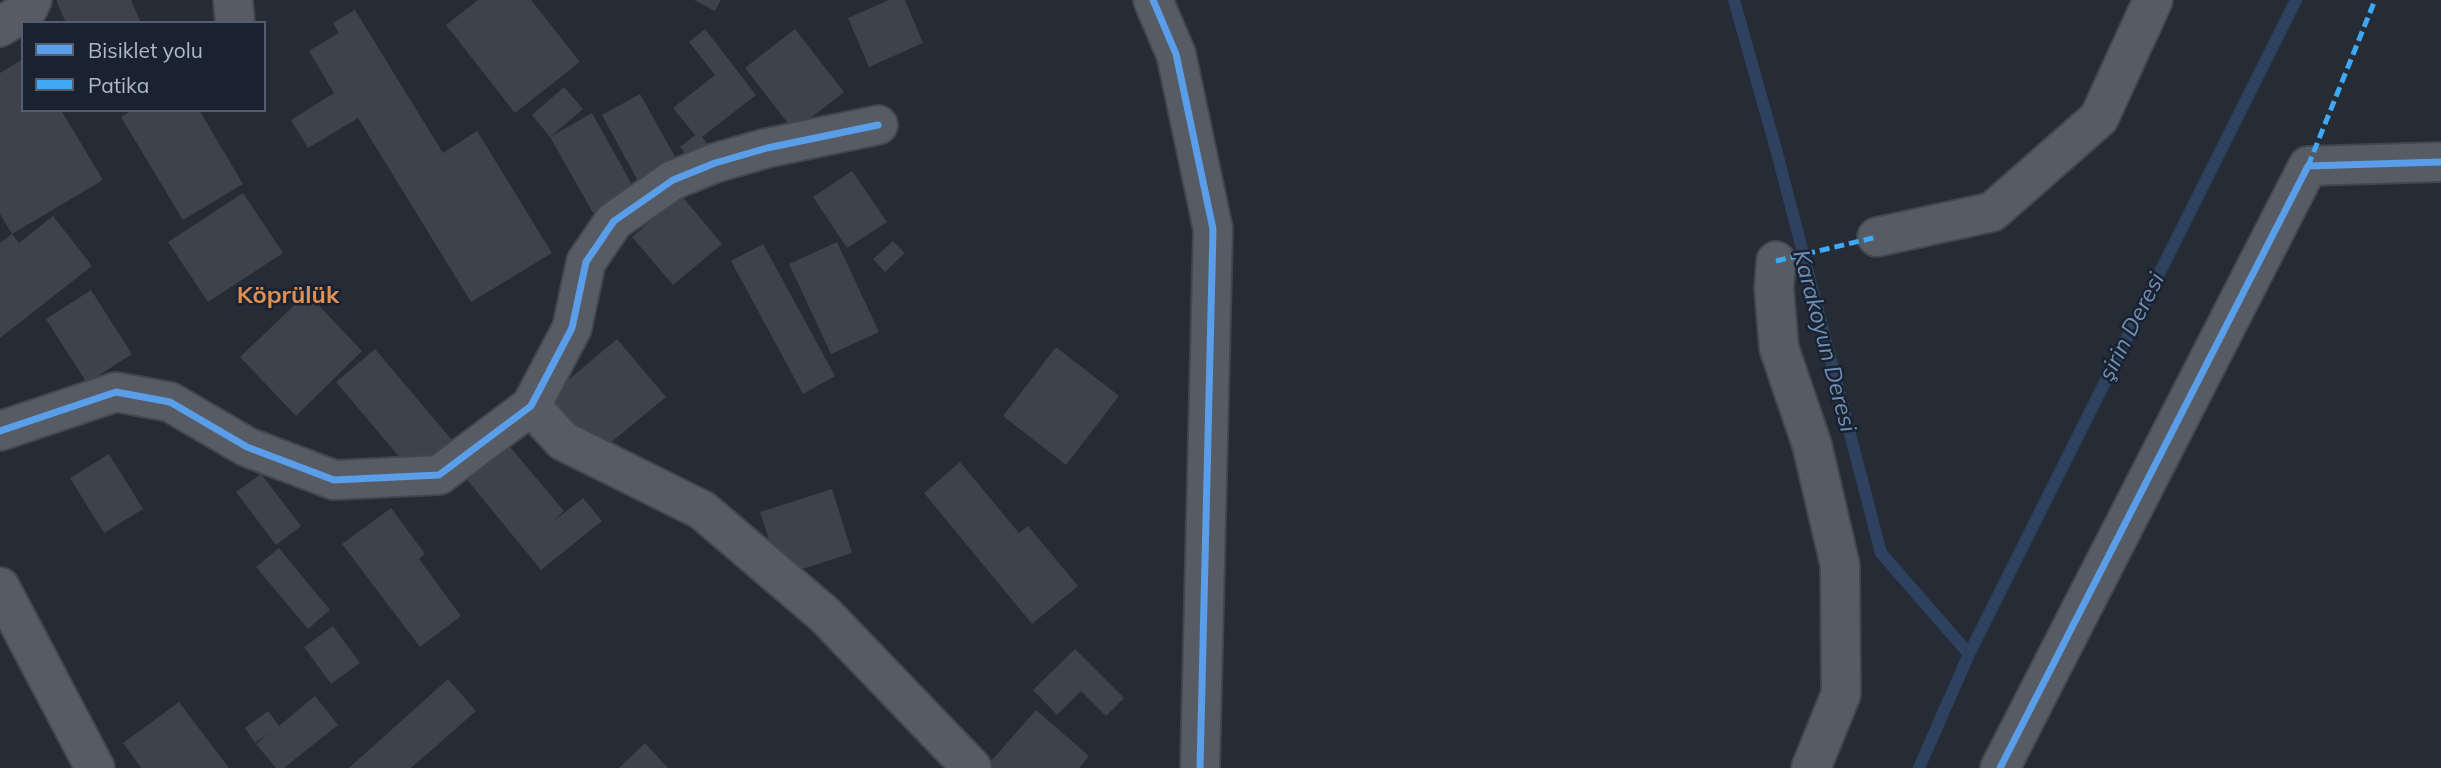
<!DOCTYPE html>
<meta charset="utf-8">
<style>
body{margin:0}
#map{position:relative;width:2441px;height:768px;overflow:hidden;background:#252c36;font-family:Mulish,sans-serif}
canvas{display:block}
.legend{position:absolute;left:21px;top:21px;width:245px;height:91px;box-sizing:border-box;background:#182230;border:2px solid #545e6d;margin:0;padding:9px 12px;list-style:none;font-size:21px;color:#aeb8c8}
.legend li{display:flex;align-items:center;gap:14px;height:35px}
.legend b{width:35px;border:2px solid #545e6d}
</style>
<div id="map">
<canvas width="2441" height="768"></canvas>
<ul class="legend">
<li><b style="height:9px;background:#5a9eea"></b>Bisiklet yolu</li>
<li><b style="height:9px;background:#3fa9f5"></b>Patika</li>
</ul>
</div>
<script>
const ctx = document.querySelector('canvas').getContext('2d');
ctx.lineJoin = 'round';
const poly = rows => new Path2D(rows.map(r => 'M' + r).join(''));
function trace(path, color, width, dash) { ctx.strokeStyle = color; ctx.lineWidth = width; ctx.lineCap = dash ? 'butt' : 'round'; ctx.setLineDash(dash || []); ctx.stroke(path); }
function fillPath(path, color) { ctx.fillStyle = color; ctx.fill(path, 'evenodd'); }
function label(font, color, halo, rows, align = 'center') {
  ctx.font = font + ' Mulish,sans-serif'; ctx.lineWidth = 5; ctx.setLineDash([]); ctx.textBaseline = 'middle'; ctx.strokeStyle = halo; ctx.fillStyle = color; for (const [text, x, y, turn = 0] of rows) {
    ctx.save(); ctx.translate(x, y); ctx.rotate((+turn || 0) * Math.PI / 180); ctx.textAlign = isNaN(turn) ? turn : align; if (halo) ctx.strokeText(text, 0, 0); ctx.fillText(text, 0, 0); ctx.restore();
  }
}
trace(poly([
 [1734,0,1777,153,1881,553,1969,654],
 [1919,768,1969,654,2296,0]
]), '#2e425f', 12);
fillPath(poly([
 [56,0,131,0,141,23,66,23],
 [478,0,531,0,580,62,515,113,446,25],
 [694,0,721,0,715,11],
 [889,0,905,0,923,43,869,67,848,18],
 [355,10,443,153,477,131,552,253,471,302,358,118,308,148,291,120,334,93,309,51,339,33,333,23],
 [705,29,756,95,702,137,710,147,692,162,680,147,695,135,673,108,715,75,689,42],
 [795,29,844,92,794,131,745,68],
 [23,59,23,110,61,110,103,180,12,234,19,243,53,216,92,266,0,338,0,243,12,234,0,214,0,73],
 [564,87,583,109,550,137,592,113,635,190,593,213,550,137,532,115],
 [640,94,678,162,639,183,602,115],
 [132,110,199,110,243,184,183,220,121,117],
 [852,171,887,222,847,248,813,197],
 [243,193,283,253,208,302,168,242],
 [681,195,722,244,673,285,632,237],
 [893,241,905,253,885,272,873,259],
 [837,242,879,332,831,354,789,264],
 [763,244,835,376,803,394,731,261],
 [91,290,132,354,87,383,46,319],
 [307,293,362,351,296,416,240,357],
 [617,339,666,397,597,454,549,396],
 [1056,347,1119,396,1066,465,1003,416],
 [375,349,452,440,412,472,336,382],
 [505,441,564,511,551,523,583,498,602,521,541,570,464,476],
 [109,454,143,509,104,533,70,478],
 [960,462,1019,533,1028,526,1078,586,1032,624,924,493],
 [261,474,301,526,276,545,236,492],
 [832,489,852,553,781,576,760,512],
 [391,508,425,554,419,559,461,616,420,647,342,544],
 [279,548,330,610,308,629,256,567],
 [333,626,360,663,331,684,304,647],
 [1075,649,1124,698,1106,716,1081,691,1057,715,1033,690],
 [448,679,476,711,411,768,349,768],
 [315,696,338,725,284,768,276,768,256,744,270,732,255,743,245,728,268,711,279,726],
 [179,702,229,768,141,768,123,743],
 [1036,710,1089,756,1079,768,985,768],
 [645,743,668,768,619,768]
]), '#3d424b');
const street = poly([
 [233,0,235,23],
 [1153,0,1176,54,1213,229,1200,768],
 [0,27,27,10,32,0],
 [1877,237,1992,212,2099,118,2153,0],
 [1776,261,1774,289,1779,348,1812,445,1840,565,1841,694,1811,768],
 [531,406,563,441,702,510,825,615,972,768],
 [0,431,116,392,170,402,247,447,334,480,439,475,531,406,572,328,586,262,614,221,673,180,715,163,767,148,878,125],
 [0,587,95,768],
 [2000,768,2308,166,2441,162]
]);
trace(street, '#42474e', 42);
trace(street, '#565b64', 38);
trace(poly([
 [2308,166,2375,0],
 [1776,261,1877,237]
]), '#3fa9f5', 5, [10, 5]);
trace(poly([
 [1153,0,1176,54,1213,229,1200,768],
 [0,431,116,392,170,402,247,447,334,480,439,475,531,406,572,328,586,262,614,221,673,180,715,163,767,148,878,125],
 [2000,768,2308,166,2441,162]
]), '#5a9eea', 7);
label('italic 23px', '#738eb3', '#182230', [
 ["şirin Deresi",2132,327,-63],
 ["Karakoyun Deresi",1824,341,75]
]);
label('bold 24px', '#df9052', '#182230', [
 ["Köprülük",288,296]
]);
</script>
